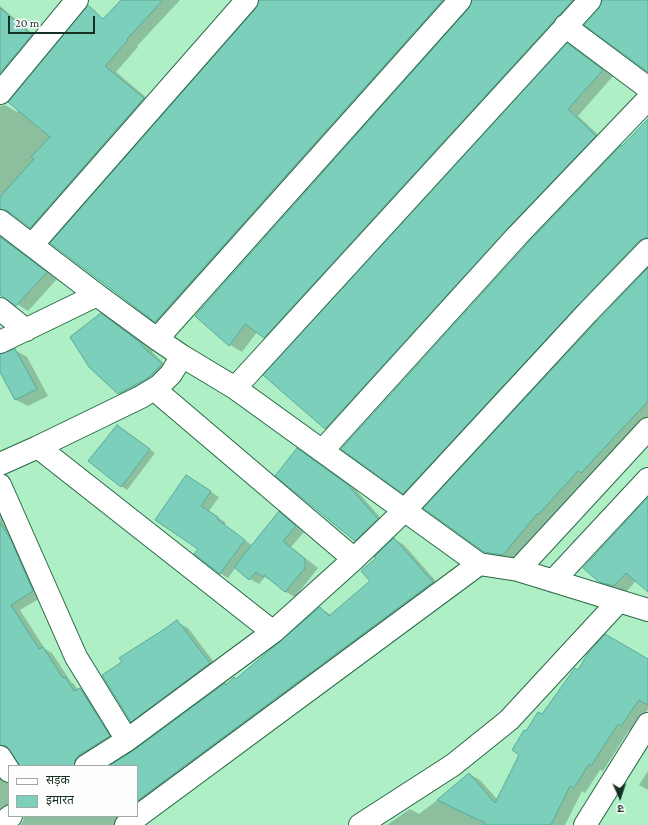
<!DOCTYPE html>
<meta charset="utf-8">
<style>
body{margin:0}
#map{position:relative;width:648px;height:825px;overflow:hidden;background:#aeefc6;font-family:"Crimson Pro","Noto Sans Devanagari",serif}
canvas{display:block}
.legend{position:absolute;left:8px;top:765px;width:130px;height:52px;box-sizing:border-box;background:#fefefe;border:1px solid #a1aba5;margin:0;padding:5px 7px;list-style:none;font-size:12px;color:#152f20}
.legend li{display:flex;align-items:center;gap:8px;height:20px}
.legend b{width:20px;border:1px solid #a1aba5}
.north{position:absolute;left:600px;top:777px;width:40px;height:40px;-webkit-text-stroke:3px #fefefe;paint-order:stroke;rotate:177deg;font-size:11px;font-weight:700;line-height:16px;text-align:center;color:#152f20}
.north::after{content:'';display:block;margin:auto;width:14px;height:18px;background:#152f20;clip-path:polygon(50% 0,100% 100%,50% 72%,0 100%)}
.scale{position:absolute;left:8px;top:16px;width:87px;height:18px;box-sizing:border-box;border:2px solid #152f20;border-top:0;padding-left:5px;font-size:12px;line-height:14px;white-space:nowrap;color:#152f20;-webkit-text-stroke:3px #fefefe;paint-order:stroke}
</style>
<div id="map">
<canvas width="648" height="825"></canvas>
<ul class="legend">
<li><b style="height:5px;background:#fff"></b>सड़क</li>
<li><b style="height:11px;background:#7ccfbb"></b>इमारत</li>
</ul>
<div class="north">उ</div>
<div class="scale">20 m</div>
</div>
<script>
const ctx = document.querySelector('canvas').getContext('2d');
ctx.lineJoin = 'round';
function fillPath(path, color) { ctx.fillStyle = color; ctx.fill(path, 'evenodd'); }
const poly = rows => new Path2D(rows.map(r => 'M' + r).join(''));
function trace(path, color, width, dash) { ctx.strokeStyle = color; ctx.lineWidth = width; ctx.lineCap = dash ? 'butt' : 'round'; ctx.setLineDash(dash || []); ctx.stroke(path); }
fillPath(poly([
 [122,0,180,0,137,46,138,47,116,72,155,105,42,234,31,227,14,214,7,215,0,222,0,106,5,105,17,112],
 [260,0,462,0,168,329,156,321,51,243,257,9],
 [473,0,592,0,277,344,257,332,242,352,230,345,470,9],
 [0,6,42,42,0,94],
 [568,45,578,51,613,76,578,116,606,142,336,434,326,428],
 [648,120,648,252,416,500,404,493],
 [0,234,3,238,57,279,28,311,0,293],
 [648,269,648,420,516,562,497,559,484,551],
 [101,315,113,321,153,351,152,352,172,371,130,400,119,393],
 [15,350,27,357,48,396,28,406,16,400,0,370,0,358],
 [123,430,155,453,127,490,121,486],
 [306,454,356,490,386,524,364,545,355,540],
 [194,481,219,497,209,511,226,523,224,525,253,546,279,513,288,518,304,532,291,547,318,568,295,597,286,592,273,581,265,577,259,584,250,579,236,567,228,578,220,573,199,548],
 [648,499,648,591,636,581,626,592,611,588,599,581],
 [0,513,42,597,20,610,45,649,52,653,71,682,74,684,78,690,80,689,90,694,119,742,84,766,21,766,11,750,3,751,0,755],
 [394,539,404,545,442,588,137,814,137,766,111,766,226,685,237,680,320,608,331,615,372,581,378,558],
 [177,622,188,628,220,670,143,728,131,721,124,663],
 [648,660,648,709,632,732,629,730,603,771,600,770,585,793,582,791,565,825,387,825,410,809,419,814,440,798,469,774,480,780,498,800,520,754,526,733,543,715,578,671],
 [648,771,648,790,639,785],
 [0,772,9,784,9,814,0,822],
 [24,816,134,816,124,825,20,825,23,821]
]), '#0003');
const building = poly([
 [121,0,163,0,127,39,128,40,105,66,144,98,30,228,8,211,0,209,0,197,34,159,31,157,50,137,8,102,88,5,103,19,121,0],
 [259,0,443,0,155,322,50,243,256,8,259,0],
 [472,0,573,0,264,338,245,324,229,346,195,316,469,8,472,0],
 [602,0,648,0,648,72,584,25,599,8,602,0],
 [0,8,32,35,0,73,0,8],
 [567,43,603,70,568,109,596,136,508,228,325,429,263,375,567,43],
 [648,119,648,238,644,238,639,241,579,304,403,494,341,449,526,245,621,145,622,146,648,119],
 [0,237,47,272,16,306,0,295,0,237],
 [648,268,648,401,581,473,578,471,538,515,537,514,503,555,484,552,423,508,597,321,648,268],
 [101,313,142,344,141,345,162,364,148,378,118,394,89,367,70,337,101,313],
 [15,349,37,389,15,400,0,372,0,354,15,349],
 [117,425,150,449,121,487,88,461,117,425],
 [297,448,347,484,378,519,355,541,275,476,297,448],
 [186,475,211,491,201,506,218,517,217,519,245,540,220,574,194,554,198,549,155,520,186,475],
 [648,497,648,592,626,573,614,586,599,582,583,568,648,497],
 [279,511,296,526,283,541,305,559,305,568,285,592,264,575,263,577,256,572,249,580,234,567,279,511],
 [0,523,10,538,33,591,11,605,39,649,43,647,63,678,65,677,74,691,80,688,110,736,79,755,75,760,74,766,20,766,10,750,6,746,0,745,0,523],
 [394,538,433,582,137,801,137,766,109,766,134,750,225,683,226,685,234,677,236,679,320,607,329,616,370,581,361,571,376,558,374,557,394,538],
 [177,620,210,663,131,722,102,675,122,662,119,658,163,630,177,620],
 [605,634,648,659,648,705,639,700,621,726,618,724,591,766,589,764,574,788,570,786,551,825,484,825,485,823,437,800,469,773,495,803,519,755,512,750,524,730,526,731,538,712,542,714,575,668,578,670,588,653,605,634]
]);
fillPath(building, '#7ccfbb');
trace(building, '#58ab98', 1);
const minor = poly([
 [565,26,648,88],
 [0,93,77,0],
 [0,221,97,295,157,339,182,356,235,388,479,564,518,570,648,429],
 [32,245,247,0],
 [0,309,26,330],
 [157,339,460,0],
 [0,342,97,295],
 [235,388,590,0],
 [154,389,354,559],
 [38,447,141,397,159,386,171,374,182,356],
 [322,451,517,236,648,99],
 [0,464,38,447,273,632],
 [0,485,76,657,127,740],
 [518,570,648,610],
 [553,581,648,479],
 [0,757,9,771],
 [86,766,127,740,273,632,354,559,405,510,588,312,648,250],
 [0,824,11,816],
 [126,825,479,564],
 [360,825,453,765,509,720,619,601],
 [585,825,648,724]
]);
trace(minor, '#296946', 24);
trace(minor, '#fff', 22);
</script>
